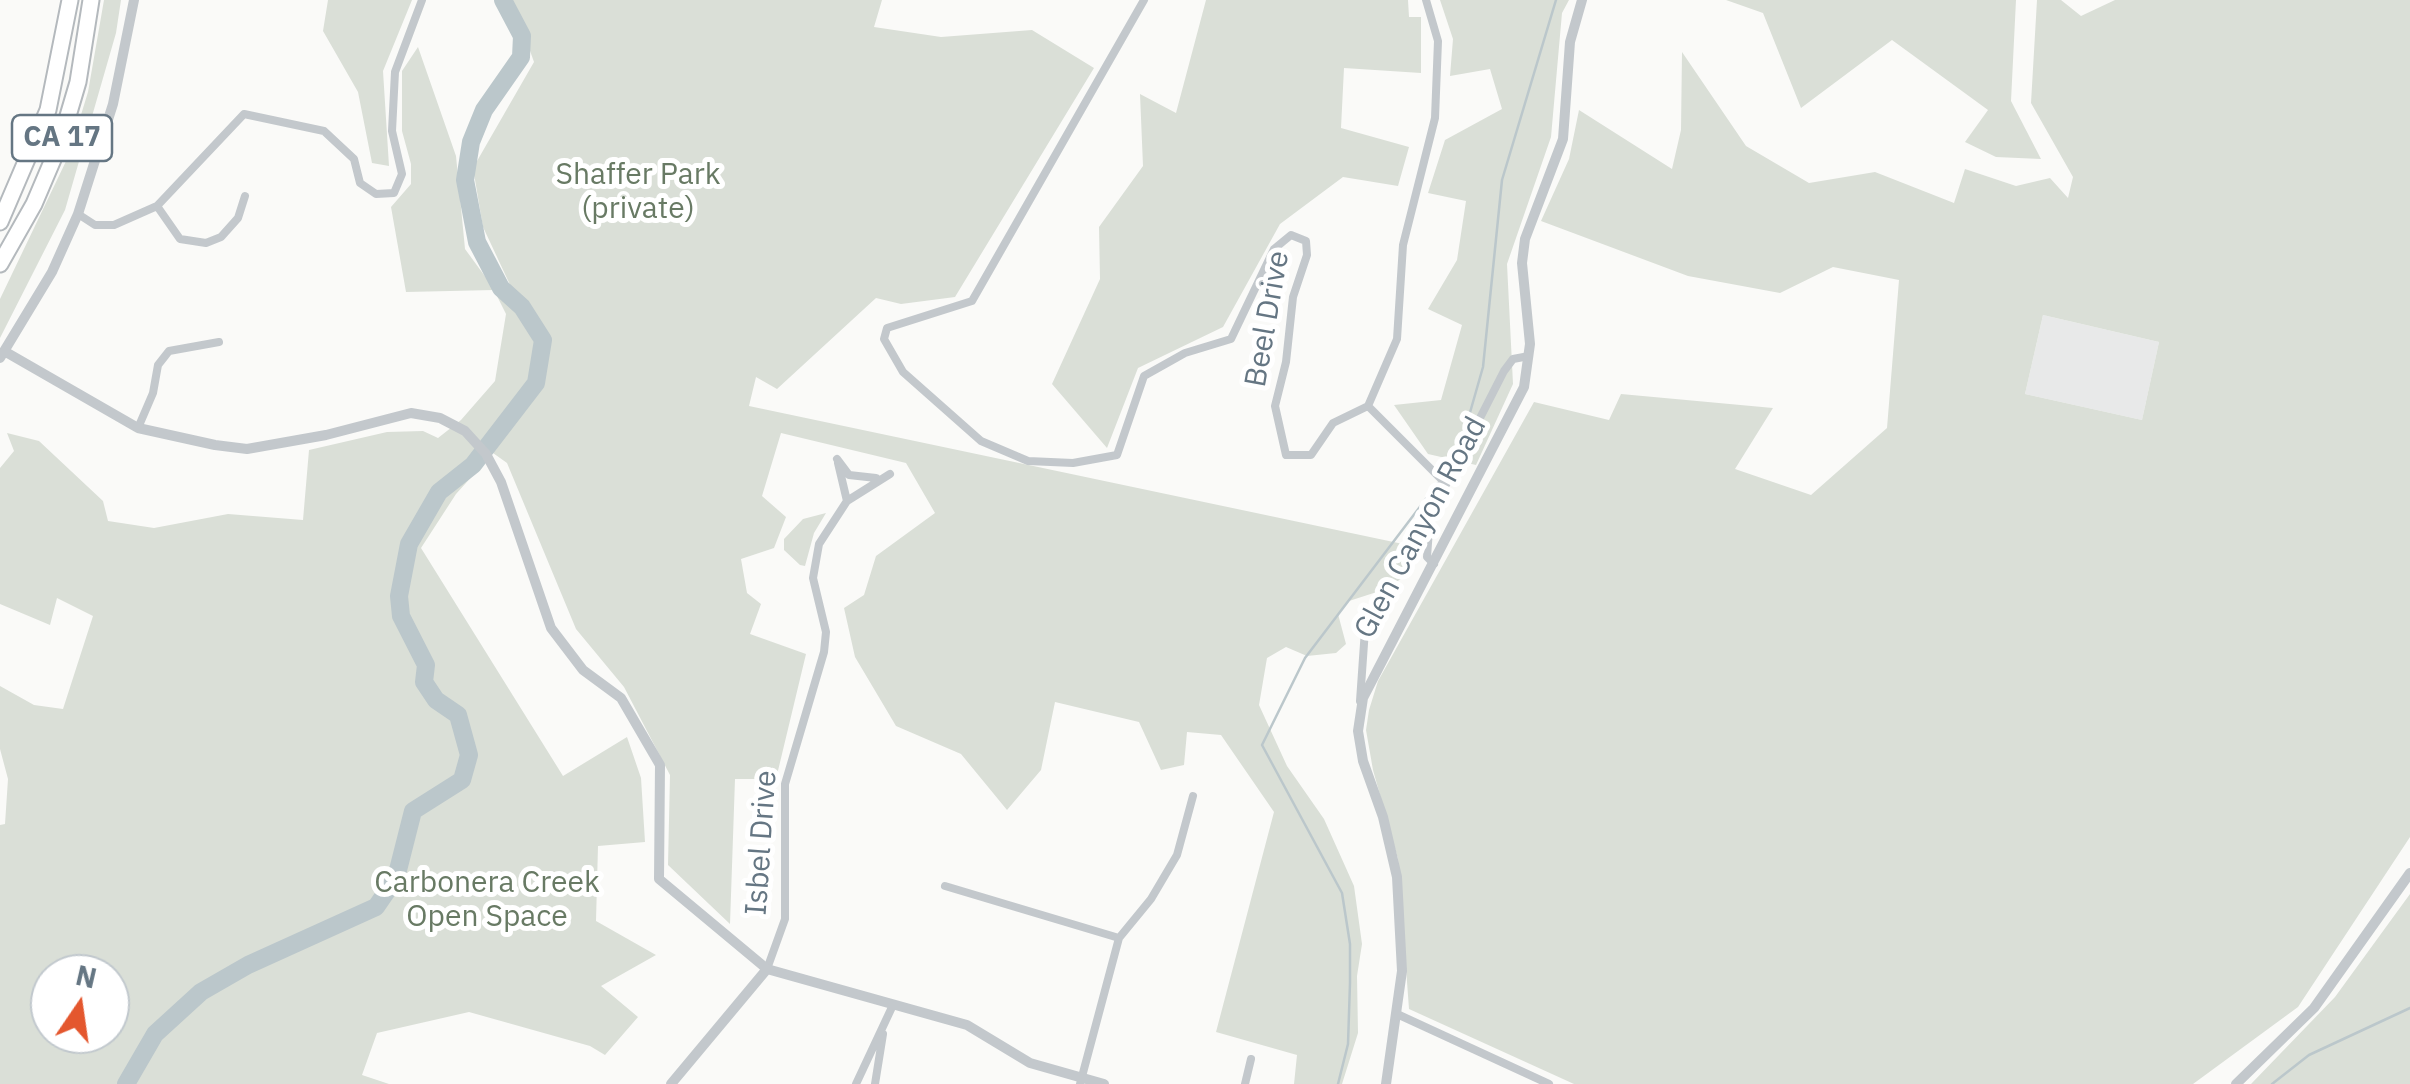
<!DOCTYPE html>
<style>
body{margin:0}
#map{position:relative;width:2410px;height:1084px;overflow:hidden;background:#fafaf8;font-family:"IBM Plex Sans",sans-serif}
canvas{display:block}
.north{position:absolute;left:30px;top:954px;width:100px;height:100px;box-sizing:border-box;background:#fff;border:2px solid #c1c8cd;border-radius:50%;rotate:13deg;font-size:28px;font-weight:700;line-height:40px;text-align:center;color:#657683}
.north::after{content:'';display:block;margin:auto;width:35px;height:45px;background:#e4572e;clip-path:polygon(50% 0,100% 100%,50% 72%,0 100%)}
</style>
<div id="map">
<canvas width="2410" height="1084"></canvas>
<div class="north">N</div>
</div>
<script>
const ctx = document.querySelector('canvas').getContext('2d');
ctx.lineJoin = 'round';
function fillPath(path, color) { ctx.fillStyle = color; ctx.fill(path, 'evenodd'); }
const poly = rows => new Path2D(rows.map(r => 'M' + r).join(''));
function trace(path, color, width, dash) { ctx.strokeStyle = color; ctx.lineWidth = width; ctx.lineCap = dash ? 'butt' : 'round'; ctx.setLineDash(dash || []); ctx.stroke(path); }
function label(font, color, halo, rows, align = 'center') {
  ctx.font = font + ' "IBM Plex Sans",sans-serif'; ctx.lineWidth = 10; ctx.setLineDash([]); ctx.textBaseline = 'middle'; ctx.strokeStyle = halo; ctx.fillStyle = color; for (const [text, x, y, turn = 0] of rows) {
    ctx.save(); ctx.translate(x, y); ctx.rotate((+turn || 0) * Math.PI / 180); ctx.textAlign = isNaN(turn) ? turn : align; if (halo) ctx.strokeText(text, 0, 0); ctx.fillText(text, 0, 0); ctx.restore();
  }
}
fillPath(poly([
 [2043,315,2159,342,2142,420,2025,394]
]), '#e8e9e9');
fillPath(poly([
 [104,0,121,0,116,33,65,210,0,338,0,299,68,157,88,92],
 [328,0,412,0,383,71,389,166,372,163,358,92,323,31],
 [512,0,882,0,874,27,941,37,1032,30,1094,68,955,297,901,304,876,298,777,389,756,377,749,406,1422,548,1406,576,1383,590,1349,601,1338,614,1346,644,1336,653,1307,656,1286,647,1267,658,1259,705,1287,766,1324,819,1354,886,1362,944,1357,976,1358,1033,1342,1084,1294,1084,1297,1055,1216,1032,1274,812,1221,735,1187,732,1184,765,1161,770,1139,722,1055,702,1041,770,1007,810,961,754,896,726,855,657,844,608,864,595,876,556,935,513,906,463,781,433,762,496,786,517,774,548,741,559,747,593,761,604,750,634,806,654,776,779,735,779,730,924,668,865,670,775,624,687,576,629,507,463,493,453,456,494,421,548,563,776,627,737,641,778,645,842,598,846,596,921,656,955,601,986,638,1017,605,1055,590,1046,469,1012,377,1033,362,1075,389,1084,0,1084,0,825,5,824,8,779,0,749,0,686,34,705,63,709,93,616,57,598,50,625,0,604,0,468,14,451,7,433,39,441,103,501,108,521,154,528,228,514,303,520,309,450,387,432,423,431,438,438,461,420,495,381,506,314,494,290,406,292,391,207,411,184,411,164,402,131,402,71,418,47,456,156,465,249,495,290,512,289,483,227,473,168,534,62],
 [50,974,110,974,110,1034,50,1034],
 [1206,0,1408,0,1409,17,1421,17,1421,73,1344,68,1341,128,1409,147,1398,186,1343,177,1280,224,1223,327,1138,368,1107,448,1052,384,1100,279,1099,227,1143,166,1140,94,1176,113],
 [1440,0,1569,0,1562,13,1551,137,1507,264,1513,384,1476,465,1428,454,1394,405,1441,400,1462,325,1428,309,1457,260,1466,201,1428,193,1445,140,1502,109,1490,69,1450,76,1453,39],
 [1726,0,2016,0,2011,101,2041,159,1996,157,1965,142,1988,110,1892,40,1801,108,1763,13],
 [2037,0,2061,0,2081,16,2115,0,2410,0,2410,837,2298,1007,2193,1084,1574,1084,1409,1009,1398,859,1373,770,1366,730,1369,710,1378,681,1534,402,1609,420,1621,394,1773,408,1735,469,1811,495,1887,428,1899,280,1833,267,1780,293,1688,276,1541,221,1569,159,1579,110,1672,169,1681,130,1682,52,1746,146,1809,183,1875,172,1954,203,1965,169,2016,186,2050,178,2068,198,2073,177,2031,103],
 [2043,315,2159,342,2142,420,2025,394],
 [826,513,814,533,805,566,800,565,784,550,784,539,803,519],
 [2410,894,2410,1084,2251,1084,2335,997]
]), '#dadfd7');
trace(poly([
 [1459,451,1483,367,1502,180,1556,0],
 [1443,476,1455,458],
 [1338,1084,1348,1044,1350,983,1350,944,1342,893,1262,745,1305,658,1438,483],
 [2272,1084,2309,1055,2410,1008]
]), '#bbc7cb', 2.5);
trace(poly([
 [126,1084,155,1034,201,992,248,965,376,907,396,878,413,811,462,780,469,755,458,715,436,700,424,682,426,665,401,616,399,596,409,544,439,492,473,465,536,383,543,340,522,307,501,288,477,242,465,180,471,142,484,110,521,57,522,36,503,0]
]), '#bbc7cb', 18);
const motorway = poly([
 [0,222,48,110,70,0],
 [0,264,34,204,60,143,78,82,91,0]
]);
trace(motorway, '#b4b9bd', 19);
trace(poly([
 [1144,0,972,301,887,328,884,339,903,372,981,441,1028,461,1073,463,1117,455,1144,376,1185,353,1231,339,1274,249,1291,235,1306,241,1307,255,1293,297,1286,362,1275,406,1286,455,1311,455,1333,423,1368,406],
 [157,206,180,239,206,243,221,237,238,218,245,196],
 [78,214,95,225,114,225,157,206,244,114,324,131,354,159,360,183,376,194,394,193,402,174,392,131,395,72,422,0],
 [1368,406,1397,339,1403,245,1435,118,1438,41,1426,0],
 [1368,406,1446,484],
 [138,428,153,393,158,365,169,351,219,342],
 [837,459,849,475,876,478],
 [838,463,847,501],
 [1434,564,1427,557,1430,516,1504,371,1513,359,1529,356],
 [1360,701,1366,615],
 [945,886,1119,938],
 [767,969,785,919,785,784,824,652,826,632,813,578,819,544,847,501,890,474],
 [1397,1014,1549,1084],
 [856,1084,893,1005],
 [875,1084,883,1034],
 [1080,1084,1119,938,1151,899,1177,855,1193,796],
 [1245,1084,1251,1059]
]), '#c3c8cc', 8);
trace(poly([
 [4,351,138,428,215,445,247,449,326,435,411,413,440,418,465,431,486,454,501,482,551,628,583,670,621,698,660,765,659,879,767,969,967,1025,1030,1063,1104,1084],
 [0,358,52,272,78,214,113,104,134,0],
 [671,1084,767,969],
 [1386,1084,1402,971,1397,877,1383,817,1363,761,1358,731,1363,698,1524,387,1530,344,1522,263,1525,239,1563,139,1570,42,1582,0],
 [2236,1084,2314,1008,2410,873]
]), '#c3c8cc', 10);
trace(motorway, '#fff', 15);
for (const [x, y, w] of [
 [62,138,100]
]) { const box = new Path2D(); box.roundRect(x - w / 2, y - 23, w, 46, 8); ctx.fillStyle = '#fff'; ctx.fill(box); trace(box, '#657683', 2.5); }
label('bold 28px', '#657683', null, [
 ["CA 17",62,138]
]);
label('30px', '#687a64', '#fff', [
 ["Shaffer Park",638,175],
 ["(private)",638,209],
 ["Carbonera Creek",487,883],
 ["Open Space",487,917]
]);
label('30px', '#657683', '#fff', [
 ["Beel Drive",1268,319,-80],
 ["Glen Canyon Road",1421,528,-62],
 ["Isbel Drive",762,843,-86]
]);
</script>
